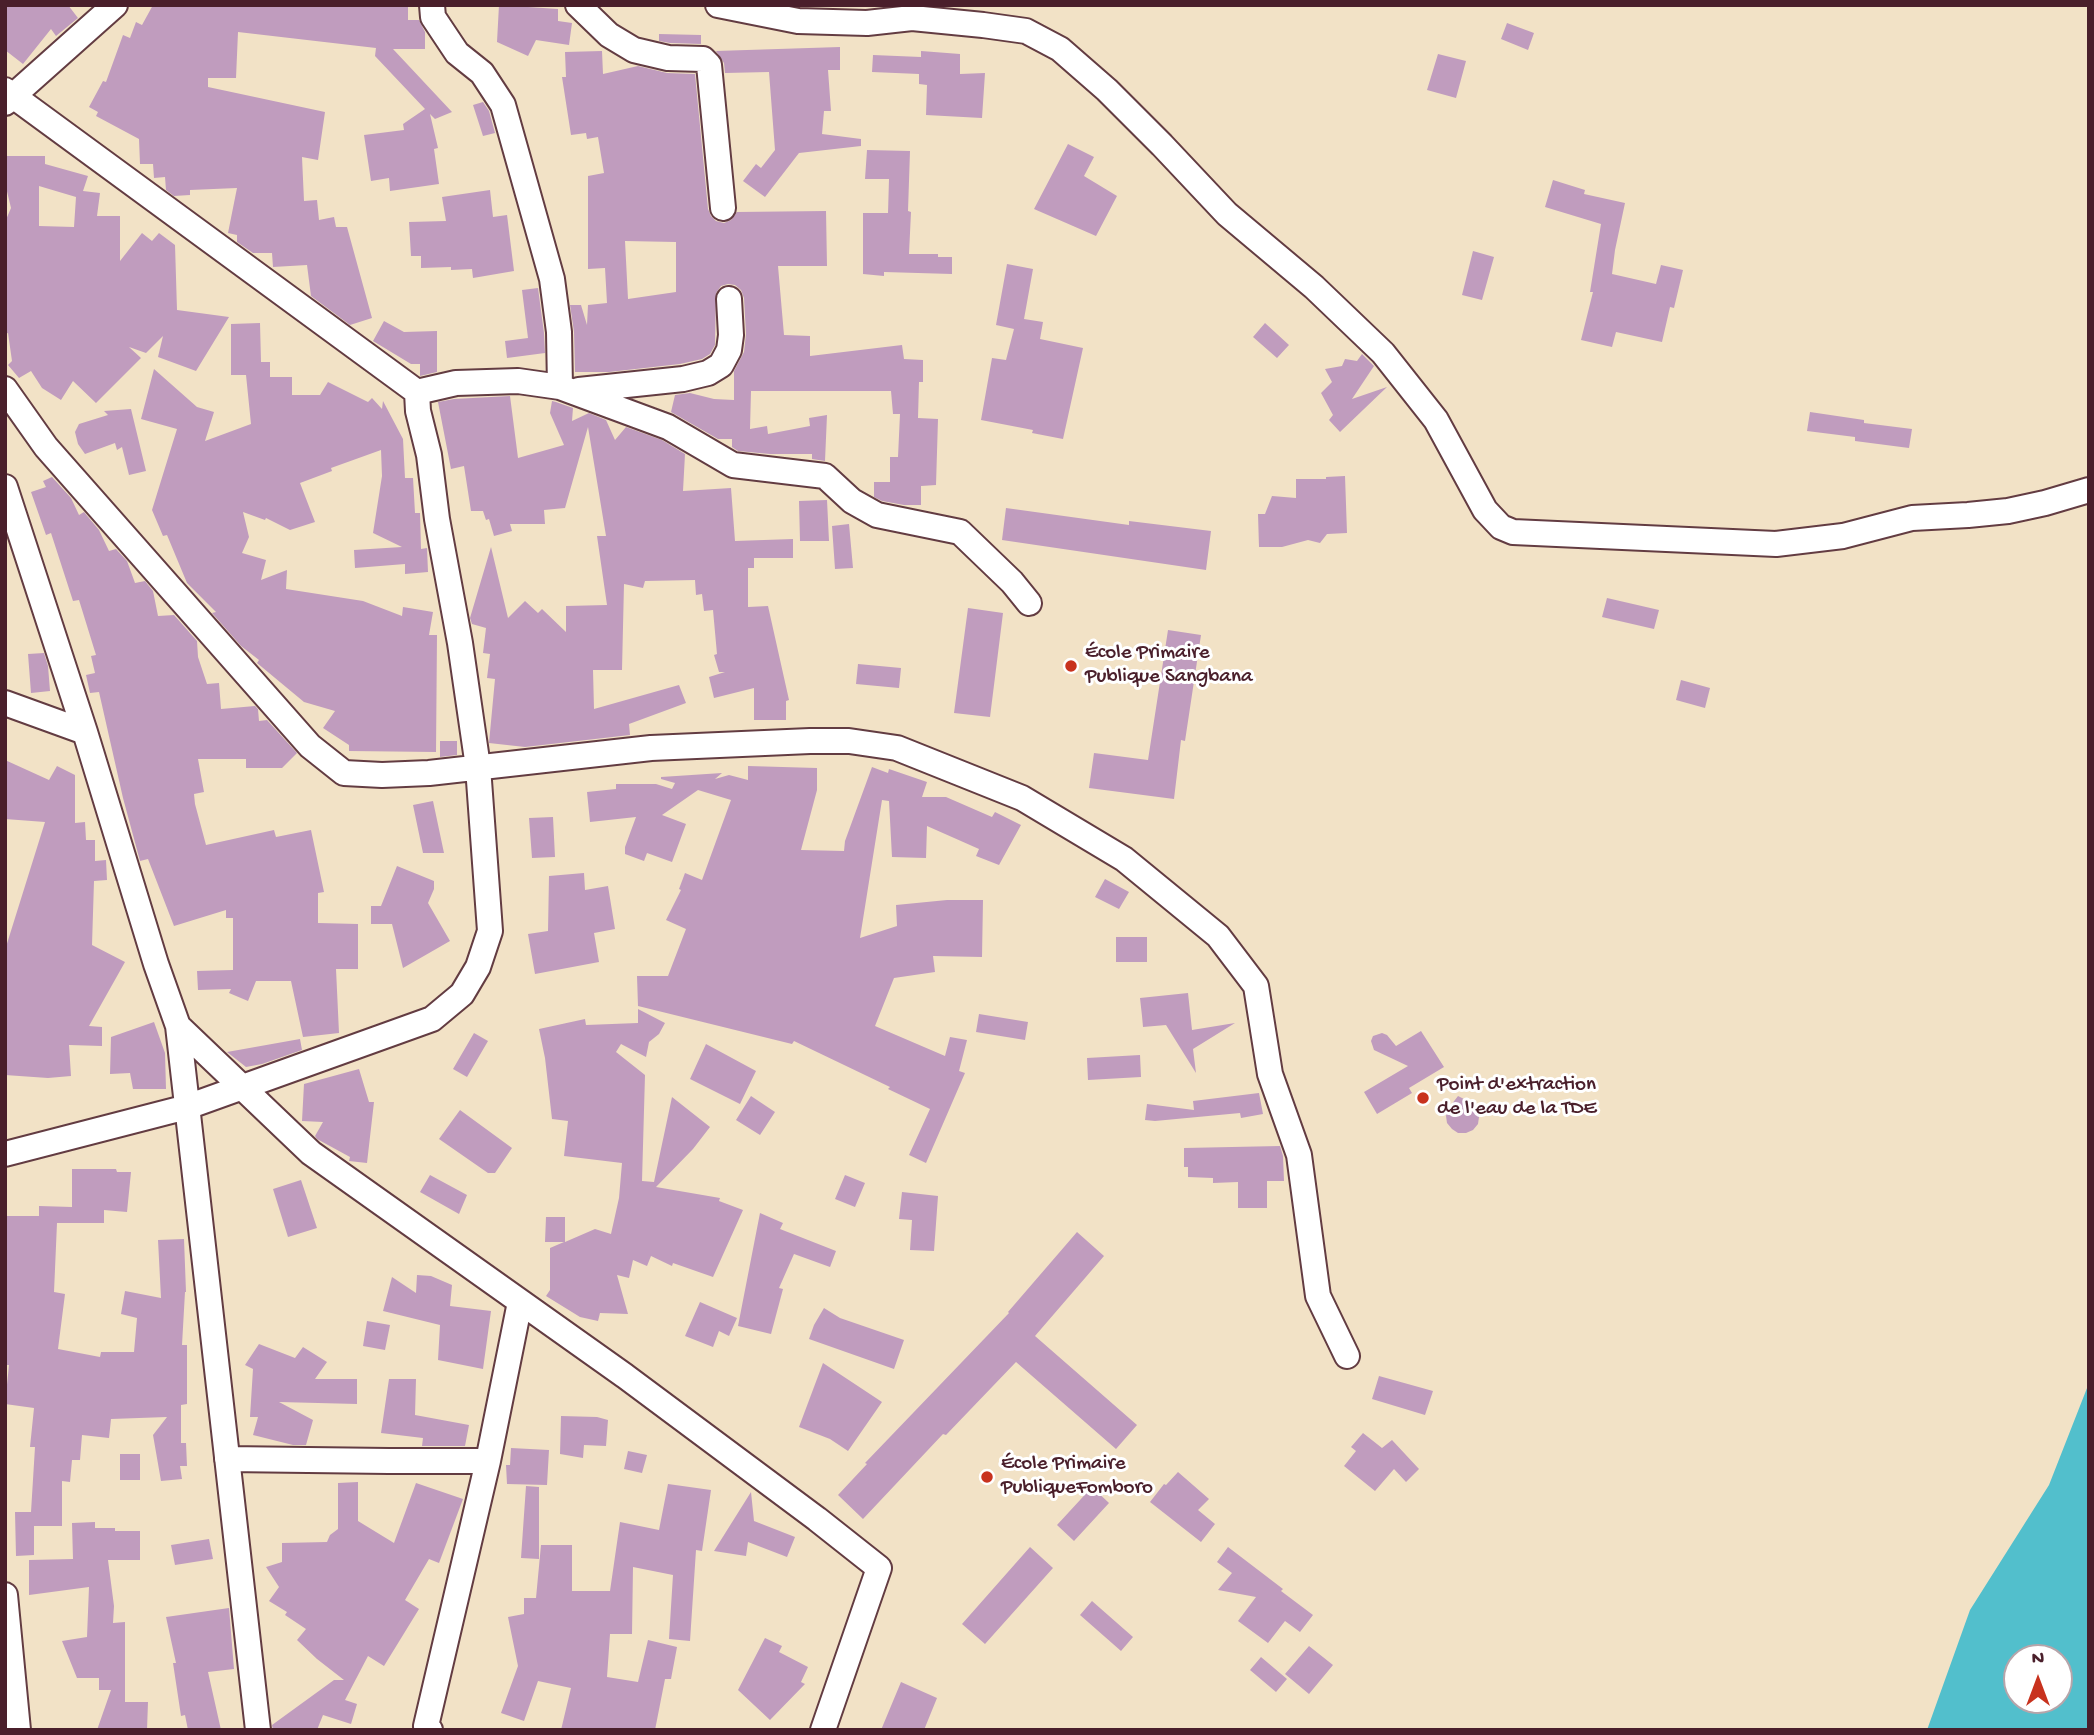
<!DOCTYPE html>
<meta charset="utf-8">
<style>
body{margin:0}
#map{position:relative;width:2094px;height:1735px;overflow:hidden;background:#f2e2c6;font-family:"Gochi Hand",sans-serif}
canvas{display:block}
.frame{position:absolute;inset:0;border:7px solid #4a1f2b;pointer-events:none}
.north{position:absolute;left:2003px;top:1644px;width:70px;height:70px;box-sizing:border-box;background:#fff;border:2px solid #b7a5aa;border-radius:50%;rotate:0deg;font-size:19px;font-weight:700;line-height:28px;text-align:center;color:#4a1f2b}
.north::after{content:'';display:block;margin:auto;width:24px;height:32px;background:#c8321e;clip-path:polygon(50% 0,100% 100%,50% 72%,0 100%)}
</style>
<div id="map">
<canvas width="2094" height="1735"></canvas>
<div class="frame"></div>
<div class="north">N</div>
</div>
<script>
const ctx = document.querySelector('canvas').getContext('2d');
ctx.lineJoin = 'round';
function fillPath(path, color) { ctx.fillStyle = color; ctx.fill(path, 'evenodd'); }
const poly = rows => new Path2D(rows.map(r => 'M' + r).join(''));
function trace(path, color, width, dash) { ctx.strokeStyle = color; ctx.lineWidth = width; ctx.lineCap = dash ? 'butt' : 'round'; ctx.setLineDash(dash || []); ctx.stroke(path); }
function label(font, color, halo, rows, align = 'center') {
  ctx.font = font + ' "Gochi Hand",sans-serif'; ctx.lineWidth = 6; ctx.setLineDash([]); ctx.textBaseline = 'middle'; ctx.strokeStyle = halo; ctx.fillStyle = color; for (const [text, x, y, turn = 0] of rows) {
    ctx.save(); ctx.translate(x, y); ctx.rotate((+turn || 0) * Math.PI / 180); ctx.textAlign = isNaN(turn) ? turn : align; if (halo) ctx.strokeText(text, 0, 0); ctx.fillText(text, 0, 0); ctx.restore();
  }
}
fillPath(poly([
 [2089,1383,2089,1730,1927,1730,1970,1610,2049,1485],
 [2017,1658,2059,1658,2059,1700,2017,1700]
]), '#52bfcc');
fillPath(poly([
 [5,5,68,5,78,18,56,36,51,29,23,64,5,50],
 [153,5,339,5,375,7,375,5,408,5,408,20,419,20,425,32,425,49,393,49,452,112,435,119,430,114,438,148,434,149,439,184,390,191,389,178,371,181,364,135,404,130,403,124,425,109,375,56,376,48,238,32,236,78,208,78,208,87,325,112,318,160,302,157,304,201,317,200,319,220,334,217,336,227,347,227,372,318,350,325,311,296,307,265,273,267,272,253,253,253,237,242,237,235,228,233,237,188,190,190,190,195,174,196,166,190,165,177,154,178,153,164,140,164,139,139,96,116,98,112,89,107,103,81,106,82,123,35,130,38,136,22,142,25],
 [499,5,528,5,528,7,558,9,558,21,572,23,569,45,536,40,528,56,497,42],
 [1507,23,1534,33,1528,50,1501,39],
 [659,34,701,35,701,44,670,43,659,41],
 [840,47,840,70,828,70,831,111,824,111,822,134,861,139,861,146,799,153,765,197,743,181,756,164,761,168,775,150,769,72,725,73,724,63,716,51],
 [602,51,603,74,638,66,667,73,695,74,708,209,711,216,716,221,724,223,731,220,737,212,826,211,827,266,778,266,784,335,810,336,810,356,902,345,904,359,923,360,923,382,919,382,918,418,938,419,936,485,921,486,921,505,904,505,882,501,874,497,874,482,890,482,890,457,898,457,900,414,893,414,891,391,751,391,750,429,767,426,768,434,810,426,809,418,827,415,825,461,812,459,812,454,770,454,738,451,732,447,732,439,718,439,671,412,675,395,690,393,714,399,734,400,734,371,744,352,746,334,744,298,741,290,735,285,728,284,721,286,716,293,715,345,710,354,702,359,680,364,609,372,575,372,574,332,570,305,581,305,587,325,588,305,607,303,605,268,588,269,588,176,604,173,598,137,587,139,586,133,571,135,562,77,566,77,565,52],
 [625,241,676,242,676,292,628,299],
 [921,51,960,54,960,74,985,73,982,118,926,115,927,85,919,84,919,74,872,72,873,55,921,57],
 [1438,54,1466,61,1456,98,1427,90],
 [483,102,489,111,495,133,483,136,473,105],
 [1068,144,1094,157,1084,176,1117,196,1096,236,1034,209],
 [867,150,910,151,908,211,911,212,909,254,938,254,938,257,952,257,952,274,884,272,884,276,863,274,863,213,888,213,889,179,865,179],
 [5,156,45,156,45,164,88,176,83,191,100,193,97,216,120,216,120,261,142,233,152,241,159,233,175,245,177,310,229,317,196,371,158,357,163,336,146,353,129,347,141,358,96,403,73,381,61,400,42,388,31,371,19,378,8,365,12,361,8,333,5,334,5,222,11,208,5,183],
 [39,186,76,197,74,227,39,226],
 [1553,180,1585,190,1584,194,1625,203,1615,250,1612,274,1656,284,1661,265,1683,270,1674,308,1670,307,1662,342,1616,332,1612,347,1581,340,1593,292,1590,292,1601,224,1545,207],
 [490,190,493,217,507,215,514,271,473,278,472,269,451,270,451,267,421,268,421,256,411,256,409,222,446,221,442,197],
 [1473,251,1494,257,1482,300,1462,295],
 [1007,264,1033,269,1024,319,1043,322,1040,339,1083,348,1063,439,1032,433,1033,430,981,420,992,358,1006,360,1014,329,996,325],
 [538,288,544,333,545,353,507,358,505,341,528,338,522,290],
 [384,321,404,332,437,331,437,372,420,376,420,364,411,364,373,341],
 [260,323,261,362,270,362,270,377,292,377,292,395,320,395,328,382,368,402,372,398,382,409,383,401,403,439,405,478,413,478,415,513,420,513,421,549,427,548,428,572,405,574,405,564,355,568,354,550,402,547,373,533,382,476,381,450,331,468,332,471,300,483,315,522,290,530,266,518,265,520,243,512,249,537,242,553,266,560,261,580,287,570,286,589,363,601,402,616,403,607,433,612,429,635,437,635,436,752,349,751,349,745,323,728,335,711,304,702,257,663,259,660,241,646,212,613,216,612,187,583,167,535,163,536,152,510,177,429,141,419,154,369,197,407,214,412,205,441,251,424,246,375,231,375,231,324],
 [1265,323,1289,345,1277,358,1253,337],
 [1362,354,1374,366,1352,399,1387,387,1340,432,1329,420,1333,415,1321,393,1332,382,1325,369,1342,366,1345,359,1357,361],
 [510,396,518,458,564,445,550,413,552,401,556,402,573,408,572,421,589,413,606,420,615,440,626,427,662,440,685,454,683,491,731,488,735,541,793,539,793,558,754,558,754,568,748,568,748,607,768,606,789,700,786,701,786,720,754,720,754,688,714,698,709,677,725,672,719,672,714,655,717,654,713,610,704,611,702,594,696,595,695,580,645,581,643,588,624,584,622,670,593,670,594,709,679,685,686,703,629,724,630,735,525,747,489,743,495,679,487,678,490,654,483,653,486,628,472,624,470,618,491,547,508,618,525,601,538,613,542,609,566,632,566,606,607,605,597,536,606,536,588,427,565,508,544,510,545,524,510,524,512,531,494,536,489,519,486,520,483,511,471,511,464,466,451,469,438,402,454,399],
 [131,409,146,471,129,475,122,447,117,450,115,443,85,454,78,444,75,432,79,424,108,415,104,411],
 [1810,412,1864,420,1864,423,1912,429,1909,448,1855,441,1855,437,1807,431],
 [1345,476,1347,533,1327,534,1320,543,1308,540,1282,547,1259,547,1258,514,1265,514,1272,496,1296,498,1296,479,1326,479,1326,477],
 [52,477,71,498,79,515,84,512,99,530,109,551,116,549,127,561,135,583,145,581,153,591,158,616,174,615,197,641,198,657,207,684,219,683,221,709,255,706,258,709,259,721,267,720,297,753,282,768,246,768,246,759,198,759,204,792,194,794,195,804,206,845,274,830,276,837,311,830,324,892,318,893,318,923,358,924,358,969,336,969,339,1033,303,1037,291,981,256,981,248,1001,229,993,231,989,198,990,197,971,233,970,233,918,226,918,226,910,174,926,148,859,140,861,123,798,99,692,90,693,86,675,95,673,91,656,96,655,79,600,73,601,51,533,46,535,31,492,46,487,43,481],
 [827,500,829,541,800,541,799,501],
 [1006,508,1129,525,1129,521,1211,531,1206,570,1002,540],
 [849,524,853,568,835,569,832,526],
 [1607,598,1659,610,1654,629,1602,617],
 [968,608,1003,613,990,717,954,713],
 [1168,630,1201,635,1185,741,1181,740,1174,799,1089,788,1094,753,1148,760],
 [44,653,48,666,50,691,31,693,28,654],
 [858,664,901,668,899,688,856,684],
 [1681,680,1710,688,1705,708,1676,700],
 [440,741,457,741,457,755,440,757],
 [5,760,49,780,57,766,75,775,75,823,85,822,86,840,95,840,95,861,106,860,107,880,94,881,92,945,125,962,89,1026,102,1027,102,1046,69,1045,71,1076,48,1078,5,1075,5,950,45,822,5,819],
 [748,766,817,768,817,790,801,850,844,851,845,841,872,767,888,773,889,769,927,782,922,797,946,797,992,817,995,812,1021,825,999,865,976,856,979,849,927,826,926,858,892,857,889,801,882,800,860,938,897,926,896,905,947,900,983,900,982,957,933,956,935,972,894,978,875,1026,945,1056,950,1037,967,1040,959,1071,965,1073,926,1163,909,1155,930,1109,888,1089,890,1087,794,1041,792,1044,638,1006,637,976,668,976,686,929,666,920,681,890,679,889,685,873,702,880,731,800,698,790,662,815,686,824,672,862,647,853,644,861,625,854,625,847,636,817,590,822,587,792,616,789,616,784,656,784,672,789,675,783,661,779,661,777,722,773,715,779,729,775,748,780],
 [433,801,444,853,423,853,413,805],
 [553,817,555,857,532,858,529,818],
 [397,866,434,881,434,889,428,903,450,941,403,968,392,924,371,924,371,906,381,906],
 [584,873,585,890,608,886,615,929,594,933,599,962,535,974,528,934,548,931,549,876],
 [1105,879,1129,892,1119,909,1095,897],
 [1116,937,1147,937,1147,962,1116,962],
 [1188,993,1192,1030,1235,1023,1193,1049,1196,1073,1166,1025,1143,1027,1142,1016,1140,998],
 [638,1009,665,1023,659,1034,649,1042,646,1057,621,1044,616,1052,645,1075,642,1181,654,1182,672,1097,710,1127,693,1149,656,1187,720,1198,719,1201,743,1210,713,1277,673,1263,672,1266,651,1256,647,1266,633,1260,629,1278,617,1275,628,1314,600,1313,598,1321,580,1317,546,1296,550,1290,550,1248,564,1242,545,1242,546,1217,565,1217,565,1242,595,1229,611,1234,619,1198,622,1163,564,1156,568,1121,552,1119,545,1058,539,1029,585,1019,586,1025,638,1023],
 [979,1014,1028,1022,1025,1040,976,1032],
 [154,1022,165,1053,166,1089,133,1089,130,1073,110,1074,111,1037],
 [1421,1031,1444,1067,1409,1088,1412,1093,1377,1114,1364,1092,1408,1066,1374,1050,1371,1041,1373,1036,1382,1033,1387,1035,1396,1046],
 [474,1033,488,1041,467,1077,453,1069],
 [300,1039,302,1050,262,1064,246,1067,227,1052],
 [706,1044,756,1071,740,1104,690,1079],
 [1140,1055,1141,1077,1088,1080,1087,1058],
 [359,1069,369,1102,374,1102,367,1163,349,1161,350,1157,317,1139,315,1136,323,1122,302,1121,304,1084],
 [1259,1093,1263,1114,1241,1118,1240,1113,1155,1121,1145,1120,1147,1104,1194,1110,1193,1101],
 [751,1096,775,1112,760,1135,736,1120],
 [1458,1096,1474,1104,1478,1110,1479,1117,1478,1124,1473,1130,1466,1133,1458,1133,1452,1129,1447,1123,1446,1116,1448,1109],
 [460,1110,512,1148,495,1173,488,1173,439,1139],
 [1280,1146,1283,1156,1284,1181,1267,1181,1267,1208,1238,1208,1238,1182,1213,1183,1213,1178,1188,1177,1188,1167,1184,1167,1184,1148],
 [72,1169,116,1169,117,1172,131,1172,127,1212,104,1210,104,1223,57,1223,54,1292,65,1294,58,1349,100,1357,101,1352,134,1352,137,1318,121,1314,125,1291,161,1298,158,1240,184,1239,186,1292,185,1292,182,1345,187,1345,187,1404,181,1405,181,1443,186,1443,187,1466,180,1466,182,1479,161,1481,153,1435,167,1417,111,1419,109,1438,82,1435,80,1460,72,1460,70,1482,62,1481,62,1526,34,1526,34,1555,16,1556,15,1512,31,1512,35,1447,30,1447,34,1408,5,1404,9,1365,5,1365,5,1216,39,1216,39,1206,72,1207],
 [430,1175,467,1195,459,1214,420,1192],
 [845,1175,865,1183,855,1207,835,1199],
 [301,1180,317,1228,288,1237,273,1189],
 [902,1192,938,1196,934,1251,910,1250,912,1220,899,1219],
 [760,1213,783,1223,780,1229,836,1251,830,1267,794,1254,779,1288,783,1289,771,1334,738,1326],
 [1077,1232,1104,1256,1035,1336,1137,1425,1116,1449,1016,1362,946,1435,943,1434,863,1519,838,1495,867,1464,865,1463,1009,1313,1008,1312],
 [417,1275,431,1276,452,1285,450,1306,491,1311,483,1369,438,1360,440,1325,383,1311,392,1277,416,1293],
 [700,1302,737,1318,729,1336,719,1331,713,1347,685,1336],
 [824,1308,840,1318,904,1340,894,1369,809,1339,814,1325],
 [367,1321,390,1325,385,1350,363,1346],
 [259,1344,295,1358,303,1347,327,1362,315,1379,357,1379,357,1404,279,1402,313,1420,306,1445,293,1445,253,1435,258,1417,250,1417,253,1369,245,1365],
 [823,1363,882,1402,848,1451,830,1439,799,1427],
 [1379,1376,1433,1391,1425,1415,1372,1399],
 [389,1379,416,1379,415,1415,469,1425,465,1446,422,1446,423,1438,381,1433],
 [561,1416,597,1417,608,1420,606,1446,584,1445,583,1458,560,1454],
 [1363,1433,1382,1448,1392,1440,1419,1469,1406,1482,1394,1469,1375,1491,1344,1466,1356,1451,1351,1447],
 [511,1448,549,1450,547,1485,507,1484,506,1465,510,1465],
 [628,1451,647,1455,642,1473,624,1469],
 [120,1454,140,1454,140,1480,120,1480],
 [1178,1472,1209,1499,1198,1510,1215,1524,1201,1542,1150,1502,1164,1484,1166,1485],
 [358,1482,358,1521,394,1543,416,1483,463,1499,439,1563,429,1559,405,1600,419,1609,384,1666,368,1656,345,1700,357,1704,351,1724,323,1715,317,1730,273,1730,272,1725,334,1680,344,1680,317,1659,297,1640,306,1629,285,1615,287,1612,269,1601,279,1587,266,1567,282,1562,282,1543,327,1542,330,1535,338,1529,338,1483],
 [668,1484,711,1490,702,1551,696,1550,690,1641,669,1639,673,1575,633,1567,632,1634,610,1634,607,1677,638,1682,648,1640,677,1647,671,1679,665,1679,655,1730,561,1730,571,1688,538,1681,524,1721,501,1713,518,1666,508,1617,524,1614,524,1598,536,1598,541,1545,572,1545,572,1591,610,1591,620,1522,659,1530],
 [526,1486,539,1487,539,1559,521,1558],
 [1092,1487,1109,1503,1074,1541,1057,1525],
 [751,1492,754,1521,795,1537,787,1557,748,1542,746,1556,714,1551],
 [95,1522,95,1528,115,1528,115,1531,140,1531,140,1560,108,1560,114,1606,113,1623,125,1622,125,1702,148,1702,147,1730,97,1730,111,1690,99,1690,99,1678,77,1678,62,1641,87,1637,89,1587,29,1595,29,1560,73,1559,72,1523],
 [209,1539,213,1559,175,1565,171,1545],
 [1030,1547,1053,1568,985,1644,962,1624],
 [1228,1547,1283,1589,1281,1591,1313,1615,1300,1632,1285,1621,1268,1643,1238,1621,1256,1597,1218,1590,1232,1573,1217,1562],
 [1092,1601,1133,1637,1121,1651,1080,1615],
 [229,1608,234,1669,208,1672,221,1730,188,1730,185,1715,181,1716,173,1663,176,1663,166,1617],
 [765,1638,782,1646,779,1652,808,1667,801,1682,805,1684,770,1720,738,1690],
 [1309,1646,1333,1665,1309,1694,1285,1674],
 [1261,1657,1287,1679,1276,1692,1250,1670],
 [901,1682,937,1698,924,1730,881,1730]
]), '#c09cbe');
const minor = poly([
 [432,5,433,17,457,53,482,73,503,105,552,279,559,332,560,387],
 [578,5,609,35,634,50,668,58,703,59,709,65,723,208],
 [718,5,798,21,867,23,912,18,983,25,1026,31,1060,49,1107,90,1162,145,1227,214,1314,287,1383,353,1436,420,1485,510,1501,527,1513,532,1776,544,1843,536,1912,518,1968,515,2008,511,2045,503,2089,490],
 [5,90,417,392,418,411,429,455,437,519,460,643,478,767,490,931,478,967,462,994,432,1019,187,1107,5,1154],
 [5,103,115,5],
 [5,389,46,447,310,746,344,773,382,775,429,773,651,748,810,741,849,741,897,748,1022,798,1124,859,1218,936,1256,986,1270,1074,1299,1155,1318,1296,1347,1356],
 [579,390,683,379,708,373,721,365,729,350,731,335,729,299],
 [417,392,456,383,518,381,560,387,668,427,733,465,825,476,852,501,877,515,960,532,1012,582,1029,603],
 [5,487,85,732,156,964,178,1026,258,1730],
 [5,703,85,732],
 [178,1026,311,1153,625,1376,817,1519,879,1568,823,1730],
 [227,1459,389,1461,488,1461],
 [5,1595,18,1730],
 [430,1730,426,1726,488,1461,520,1302]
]);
trace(minor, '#633c42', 28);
trace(minor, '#fff', 24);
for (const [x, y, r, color] of [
 [1071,666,7,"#c8321e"],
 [1423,1098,7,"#c8321e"],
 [987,1477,7,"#c8321e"]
]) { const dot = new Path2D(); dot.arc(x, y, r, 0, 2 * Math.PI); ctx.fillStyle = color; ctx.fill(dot); trace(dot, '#fff', 2.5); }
label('21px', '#4a1f2b', '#fff', [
 ["École Primaire",1085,654],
 ["Publique Sangbana",1085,678],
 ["Point d'extraction",1437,1086],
 ["de l'eau de la TDE",1437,1110],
 ["École Primaire",1001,1465],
 ["PubliqueFomboro",1001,1489]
], 'left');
</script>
